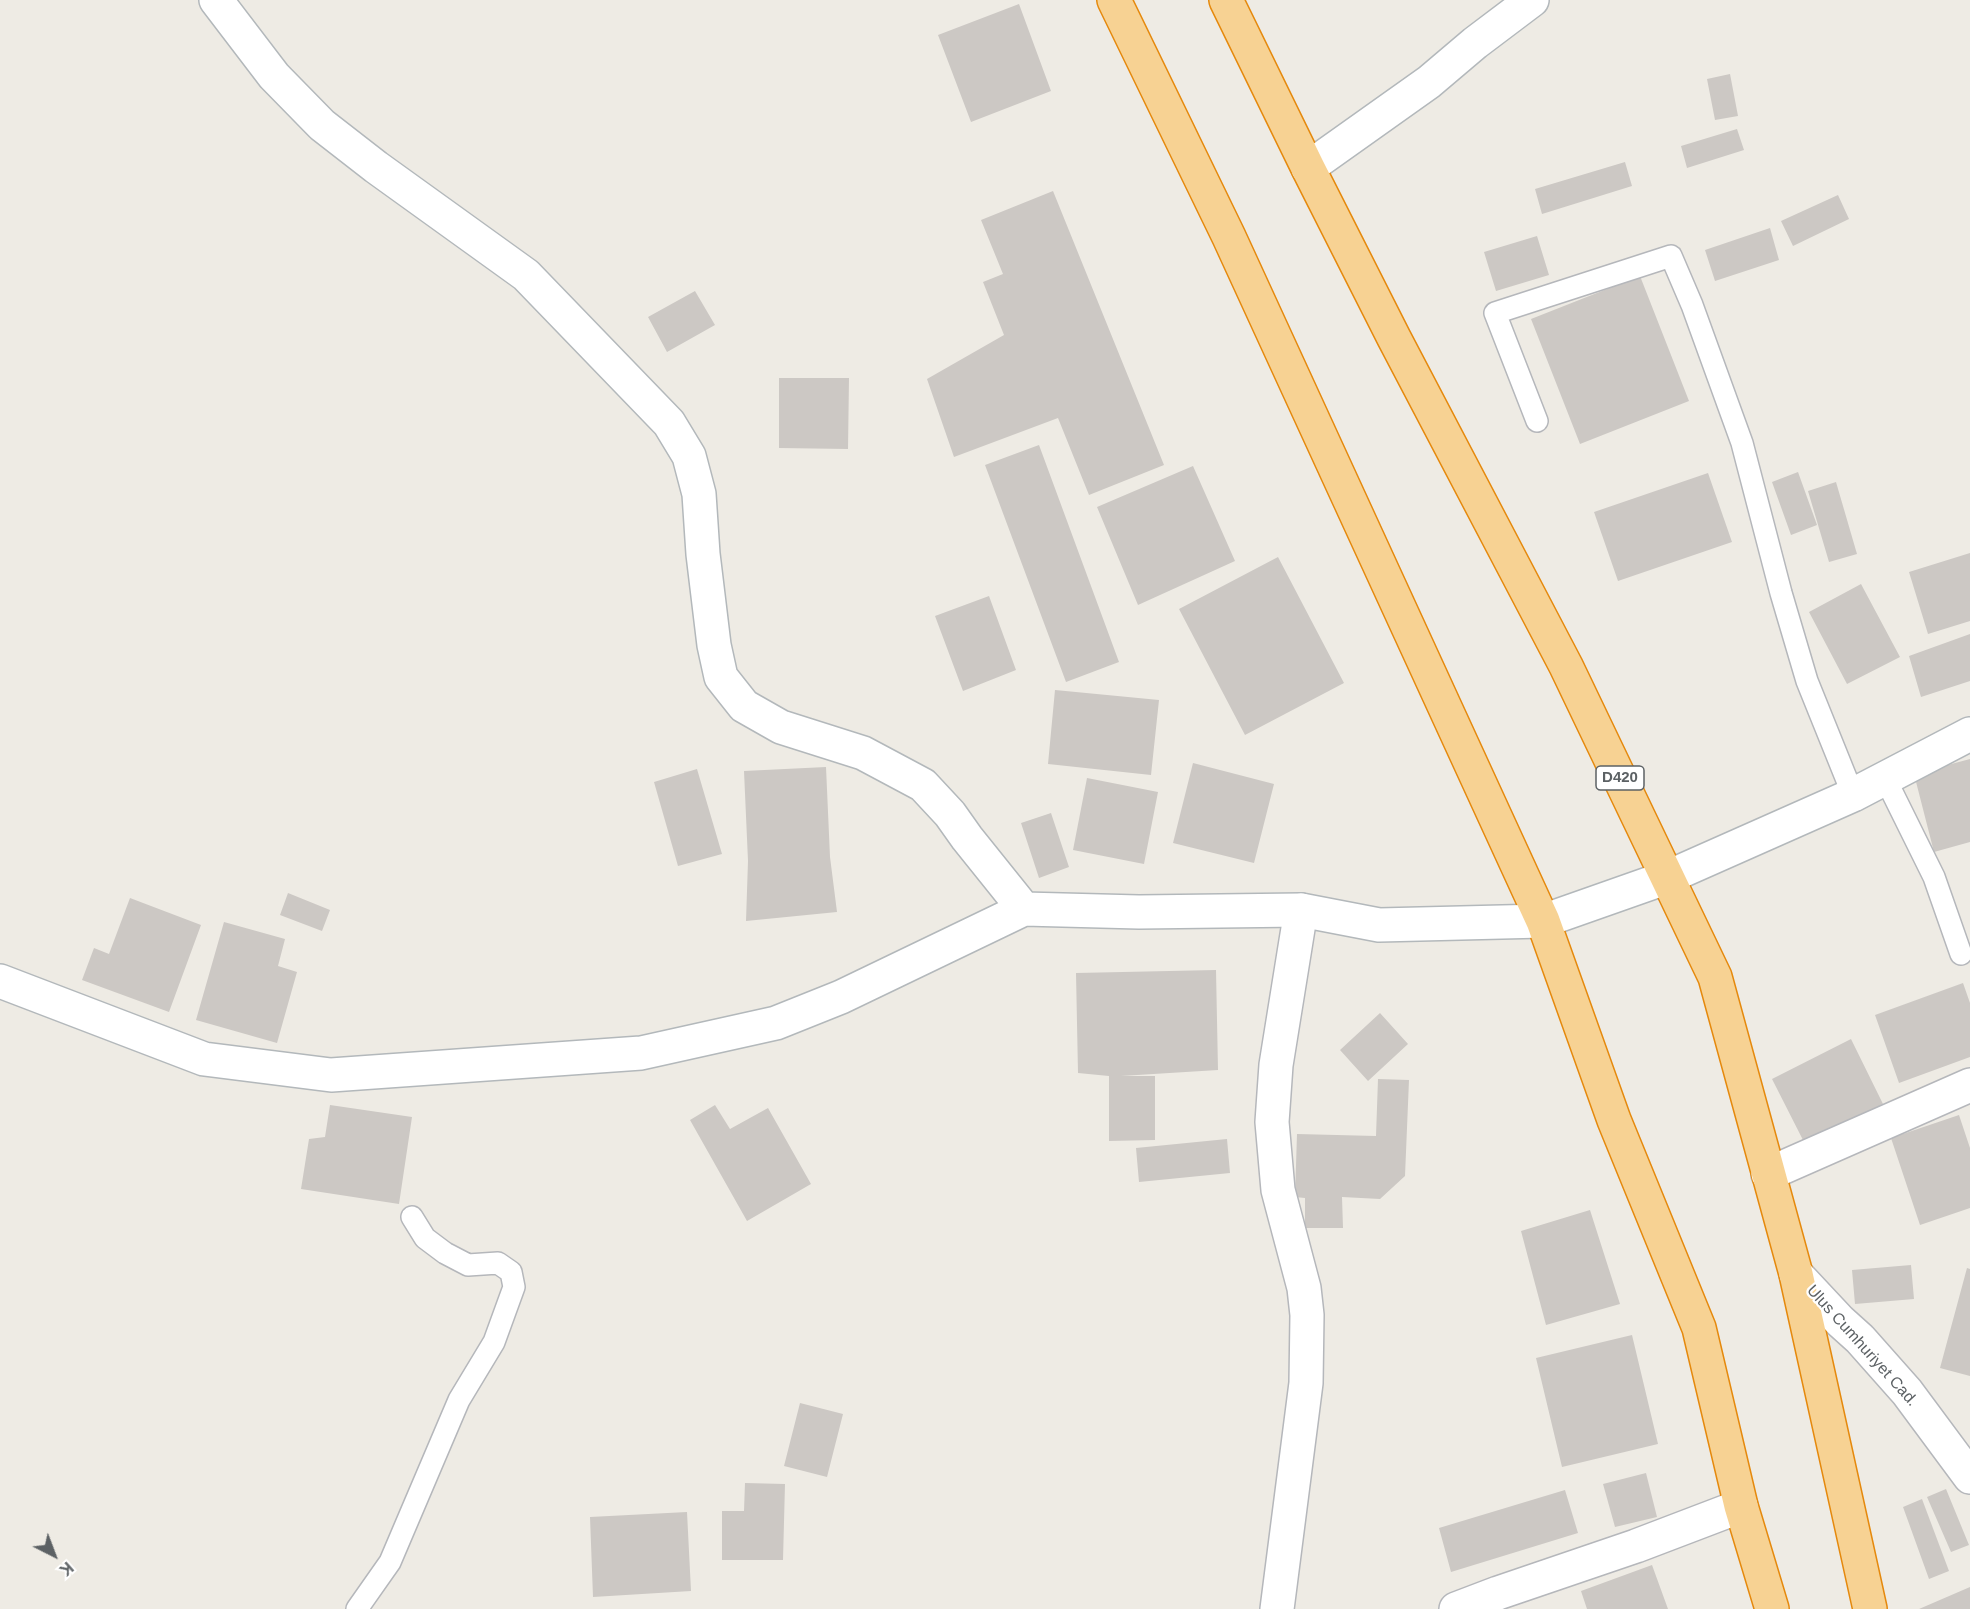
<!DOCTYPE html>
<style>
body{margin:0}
#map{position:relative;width:1970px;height:1609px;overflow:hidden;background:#eeebe4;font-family:Helvetica,sans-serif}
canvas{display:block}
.north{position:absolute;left:24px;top:1525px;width:60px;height:60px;-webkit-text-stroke:4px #fff;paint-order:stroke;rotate:138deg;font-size:16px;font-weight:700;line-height:24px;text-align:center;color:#5c6164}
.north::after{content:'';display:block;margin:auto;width:21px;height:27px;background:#5c6164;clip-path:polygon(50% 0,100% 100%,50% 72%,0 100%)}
</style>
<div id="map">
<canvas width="1970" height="1609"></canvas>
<div class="north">K</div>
</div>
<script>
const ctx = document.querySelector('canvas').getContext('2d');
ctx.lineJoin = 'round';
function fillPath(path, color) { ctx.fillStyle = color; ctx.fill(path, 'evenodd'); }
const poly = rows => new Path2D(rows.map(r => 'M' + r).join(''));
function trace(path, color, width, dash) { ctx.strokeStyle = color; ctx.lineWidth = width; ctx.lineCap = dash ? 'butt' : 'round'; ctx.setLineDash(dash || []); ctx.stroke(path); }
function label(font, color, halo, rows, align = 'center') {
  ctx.font = font + ' Helvetica,sans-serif'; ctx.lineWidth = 4.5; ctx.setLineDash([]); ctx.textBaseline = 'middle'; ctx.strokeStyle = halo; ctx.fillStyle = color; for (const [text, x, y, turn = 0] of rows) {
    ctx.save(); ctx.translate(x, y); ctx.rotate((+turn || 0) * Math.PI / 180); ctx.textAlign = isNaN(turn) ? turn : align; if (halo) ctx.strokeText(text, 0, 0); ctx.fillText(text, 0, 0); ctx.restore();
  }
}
fillPath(poly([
 [1019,4,1051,91,971,122,938,35],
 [1730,74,1738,116,1715,120,1707,79],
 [1737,129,1744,150,1687,168,1681,146],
 [1625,162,1632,186,1542,214,1535,189],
 [1053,191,1164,465,1089,495,1058,418,954,457,927,379,1004,335,983,282,1003,274,981,220],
 [1838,195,1849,219,1793,246,1781,221],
 [1770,228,1779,260,1715,281,1705,250],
 [1537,236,1549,275,1496,291,1484,252],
 [1640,276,1689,401,1580,444,1531,319],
 [695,291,715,325,667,352,648,317],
 [779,378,849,378,848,449,779,448],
 [1039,445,1119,662,1066,682,985,465],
 [1193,466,1235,561,1138,605,1097,507],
 [1798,472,1817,525,1791,535,1772,482],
 [1708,473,1732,542,1618,581,1594,512],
 [1836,482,1857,554,1829,562,1808,491],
 [1970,553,1970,621,1928,634,1909,572],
 [1278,557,1344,683,1245,735,1179,609],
 [1861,584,1900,657,1847,684,1809,612],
 [989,596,1016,670,963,691,935,616],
 [1970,634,1970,681,1921,697,1909,656],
 [1055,690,1159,700,1151,775,1048,764],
 [1970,759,1970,842,1934,852,1914,774],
 [1193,763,1274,784,1254,863,1173,843],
 [826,767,830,857,837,912,746,921,748,861,744,771],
 [697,769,722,854,678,866,654,782],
 [1087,778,1158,792,1144,864,1073,850],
 [1051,813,1069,867,1039,878,1021,823],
 [288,893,330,910,322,931,280,915],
 [130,898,201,925,169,1012,82,980,94,948,109,954],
 [224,922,285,939,278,966,297,972,277,1043,196,1020],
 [1216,970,1218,1070,1121,1076,1155,1076,1155,1140,1109,1141,1109,1076,1078,1073,1076,973],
 [1963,983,1970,1003,1970,1057,1899,1083,1875,1015],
 [1380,1013,1408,1044,1368,1081,1340,1050],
 [1851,1039,1883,1104,1805,1144,1772,1079],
 [1378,1079,1409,1080,1405,1176,1380,1199,1342,1197,1343,1228,1305,1228,1305,1198,1295,1197,1297,1134,1376,1136],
 [330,1105,412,1117,399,1204,301,1189,309,1139,325,1137],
 [715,1105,730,1129,768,1108,811,1184,747,1221,690,1120],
 [1959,1115,1970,1148,1970,1208,1920,1225,1891,1138],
 [1227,1139,1230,1173,1139,1182,1136,1148],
 [1590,1210,1620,1304,1546,1325,1521,1231],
 [1911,1265,1914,1299,1855,1304,1852,1270],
 [1967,1268,1970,1269,1970,1376,1940,1368],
 [1632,1335,1658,1444,1562,1467,1536,1358],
 [800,1403,843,1414,827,1477,784,1466],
 [1646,1473,1657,1517,1615,1527,1603,1484],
 [745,1483,785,1484,783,1560,722,1560,722,1511,744,1511],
 [1946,1489,1969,1545,1951,1552,1927,1497],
 [1565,1490,1578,1533,1451,1572,1439,1528],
 [1922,1499,1949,1571,1929,1579,1903,1507],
 [687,1512,691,1591,593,1597,590,1517],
 [1652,1565,1668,1609,1587,1609,1581,1591],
 [1970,1587,1970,1609,1919,1609]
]), '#ccc8c4');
const lane = poly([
 [1537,421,1495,313,1671,256,1692,305,1742,443,1781,593,1807,681,1853,795],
 [1885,778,1934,877,1961,954],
 [357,1609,390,1562,459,1400,494,1342,514,1287,511,1272,498,1263,468,1265,445,1253,425,1238,412,1217]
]);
const street = poly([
 [1768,1174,1970,1085],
 [1796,1274,1840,1321,1860,1339,1907,1392,1970,1477],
 [1277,1609,1306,1383,1307,1315,1304,1288,1278,1190,1272,1122,1276,1065,1301,910],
 [1456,1609,1498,1593,1636,1546,1741,1506]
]);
const secondary = poly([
 [216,0,274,76,322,125,376,167,526,275,669,423,689,456,699,494,703,554,714,645,721,677,744,706,781,727,863,753,923,785,950,814,967,838,1024,909],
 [1308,168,1429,82,1475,43,1532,0],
 [0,981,204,1059,331,1075,641,1053,776,1023,841,997,1024,909,1139,912,1301,910,1379,925,1543,921,1668,877,1853,795,1970,734]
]);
const highway = poly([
 [1114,0,1229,237,1543,921,1614,1120,1699,1328,1741,1506,1772,1609],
 [1226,0,1308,168,1394,338,1566,666,1715,977,1796,1274,1870,1609]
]);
trace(lane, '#b5b7bb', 24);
trace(street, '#b5b7bb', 36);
trace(secondary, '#b3b8bb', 36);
trace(highway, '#e5890d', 36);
trace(lane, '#fff', 21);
trace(street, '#fff', 33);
trace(secondary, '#fff', 33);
trace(highway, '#f7d293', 33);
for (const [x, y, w] of [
 [1620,778,48]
]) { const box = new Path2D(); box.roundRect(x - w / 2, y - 12, w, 24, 4.5); ctx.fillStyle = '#fff'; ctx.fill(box); trace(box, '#5c6164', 1.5); }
label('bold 15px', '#5c6164', null, [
 ["D420",1620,778]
]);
label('16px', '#5c6164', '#fff', [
 ["Ulus Cumhuriyet Cad.",1862,1346,48]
]);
</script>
